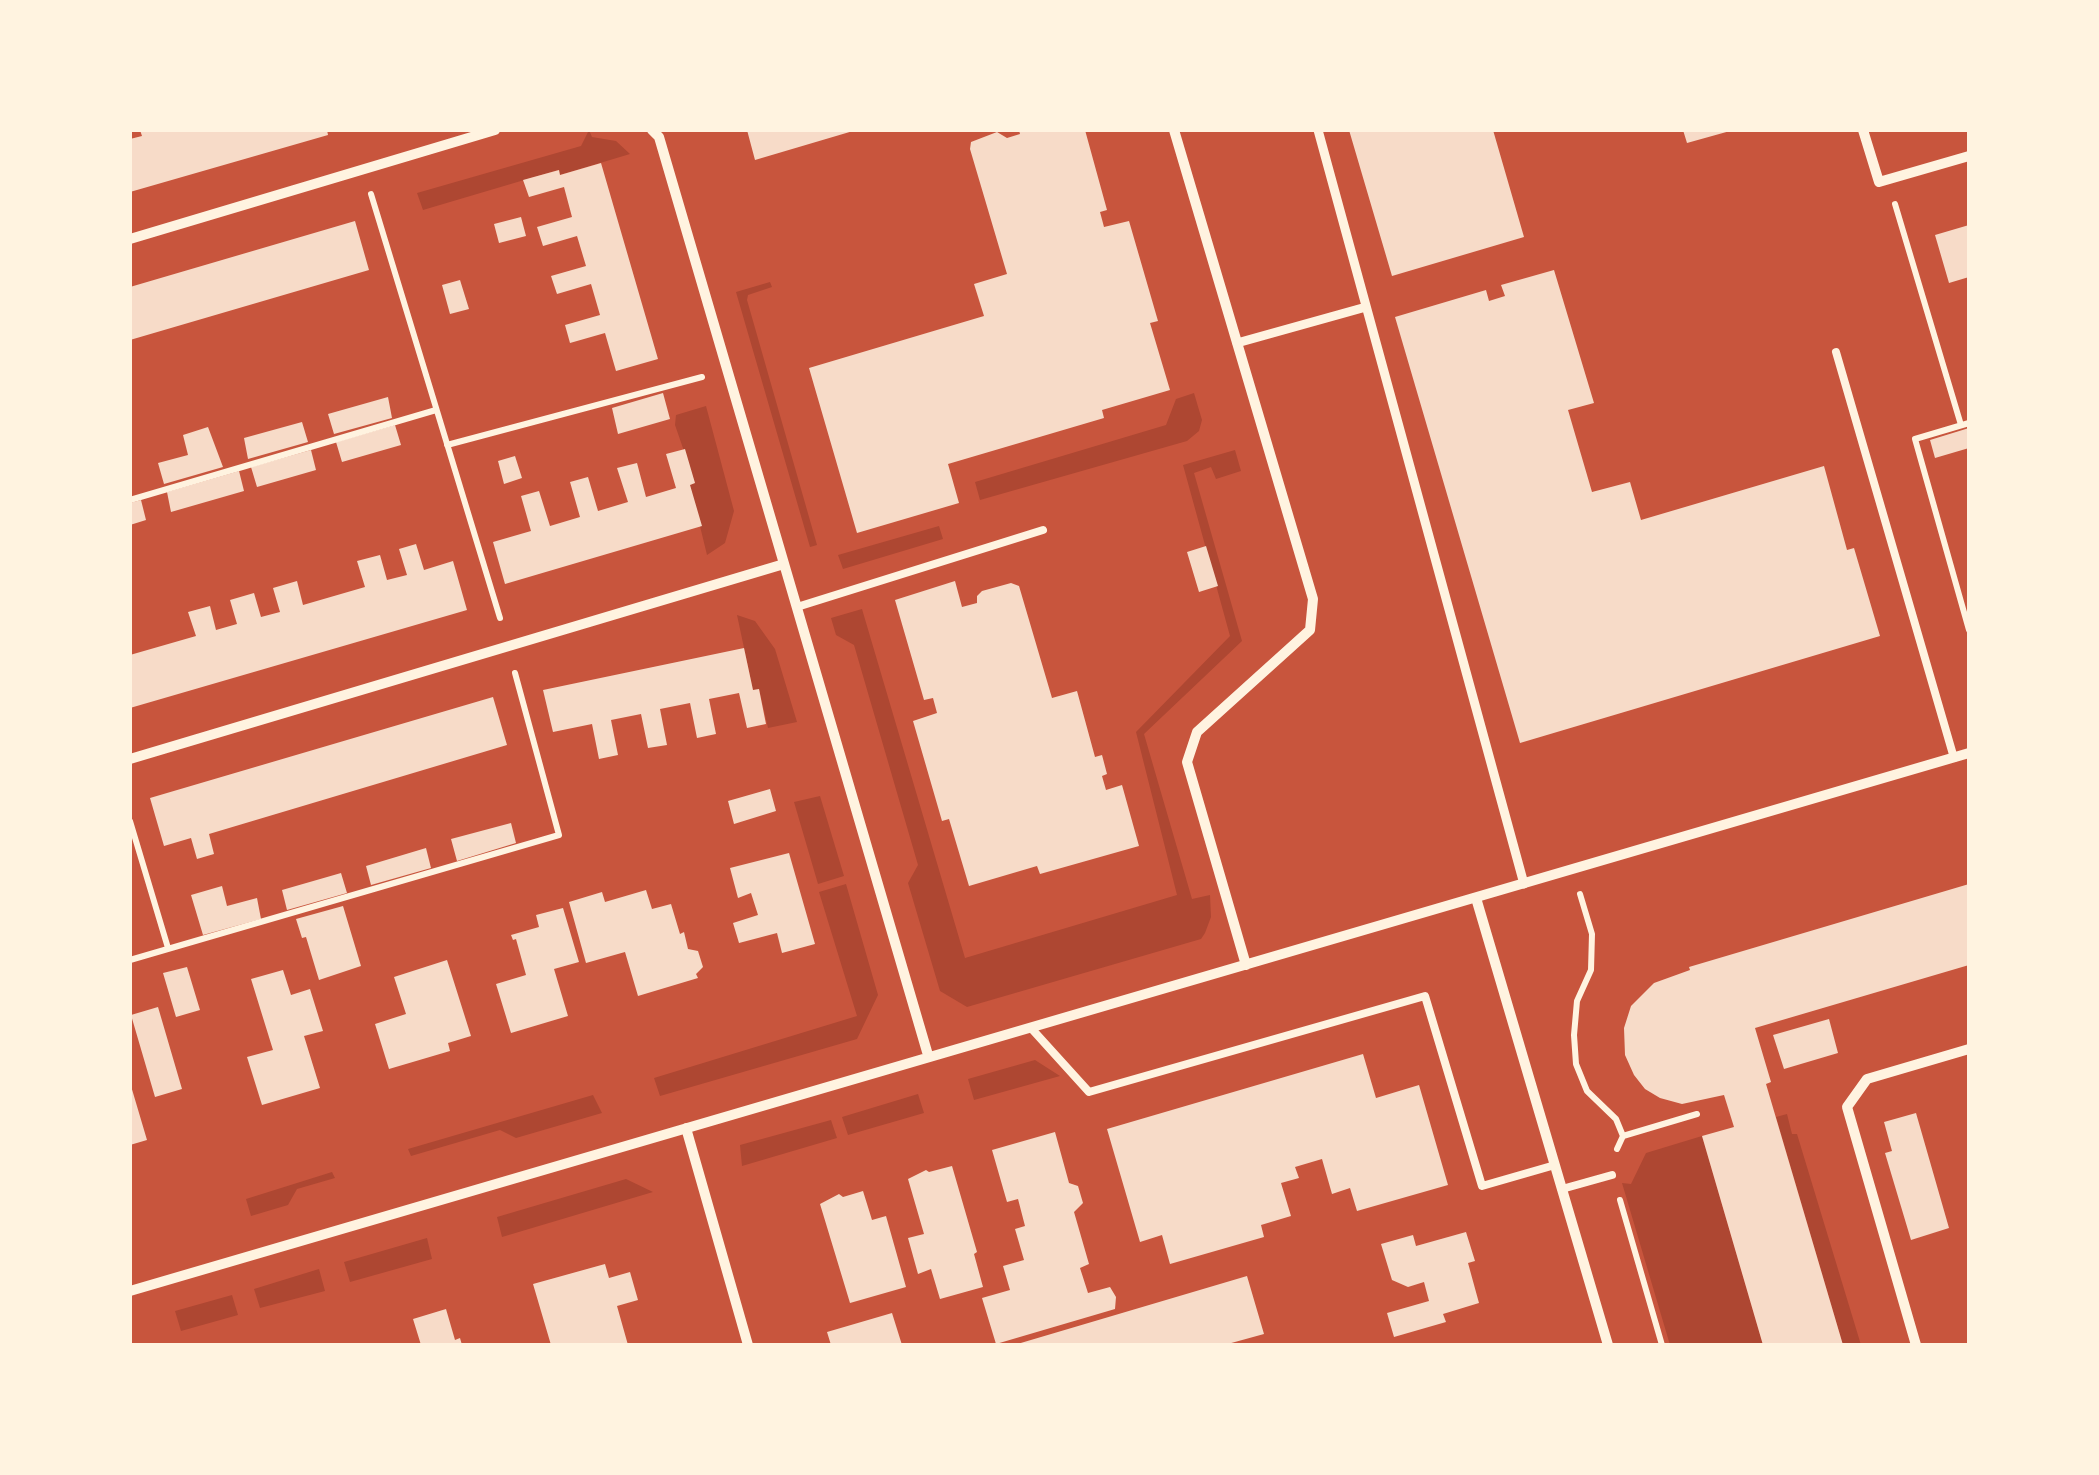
<!DOCTYPE html>
<style>
body{margin:0}
#map{position:relative;width:2099px;height:1475px;overflow:hidden;background:#c8553d;font-family:Cabin,sans-serif}
canvas{display:block}
.frame{position:absolute;inset:0;border:132px solid #fff3e0;pointer-events:none}
</style>
<div id="map">
<canvas width="2099" height="1475"></canvas>
<div class="frame"></div>
</div>
<script>
const ctx = document.querySelector('canvas').getContext('2d');
ctx.lineJoin = 'round';
function fillPath(path, color) { ctx.fillStyle = color; ctx.fill(path, 'evenodd'); }
const poly = rows => new Path2D(rows.map(r => 'M' + r).join(''));
function trace(path, color, width, dash) { ctx.strokeStyle = color; ctx.lineWidth = width; ctx.lineCap = dash ? 'butt' : 'round'; ctx.setLineDash(dash || []); ctx.stroke(path); }
fillPath(poly([
 [589,130,592,137,616,141,630,154,560,175,558,170,423,210,417,193,581,146],
 [770,282,772,287,748,295,747,300,817,545,810,547,736,292],
 [1194,393,1202,420,1199,431,1187,441,980,500,975,482,1166,425,1176,399],
 [706,406,734,511,725,543,707,555,690,485,695,483,675,425,676,415],
 [1235,450,1241,471,1216,479,1211,467,1194,473,1242,641,1144,734,1192,899,1210,895,1211,917,1205,933,1201,939,967,1007,940,991,908,883,918,865,854,645,836,635,831,618,862,609,965,958,1177,895,1136,732,1230,636,1183,465],
 [939,526,943,539,843,569,838,555],
 [737,615,755,621,775,649,797,722,768,728,759,689,753,690],
 [820,796,844,876,818,884,794,802],
 [846,884,878,995,857,1039,660,1096,654,1078,857,1016,819,892],
 [1035,1060,1060,1076,974,1100,968,1079],
 [918,1094,924,1113,848,1135,842,1117],
 [593,1095,602,1113,516,1138,500,1130,411,1156,408,1149],
 [1787,1114,1792,1134,1797,1134,1861,1345,1843,1345,1776,1117],
 [831,1120,837,1138,742,1166,740,1145],
 [1702,1136,1763,1345,1670,1345,1622,1183,1631,1184,1646,1153],
 [332,1172,335,1178,297,1189,288,1205,251,1216,246,1199],
 [626,1179,653,1192,502,1237,497,1217],
 [427,1238,432,1259,350,1282,344,1262],
 [319,1269,325,1291,260,1308,254,1289],
 [232,1295,238,1315,181,1331,175,1311]
]), '#ae4732');
fillPath(poly([
 [140,130,327,130,328,135,130,192,130,139,142,136],
 [747,130,852,130,853,131,755,160],
 [1019,130,1085,130,1107,210,1100,212,1104,227,1129,221,1158,321,1150,323,1170,390,1102,410,1104,418,948,464,959,503,857,533,809,368,984,316,974,284,1007,274,970,149,971,142,997,132,1007,138,1020,134],
 [1349,130,1493,130,1524,237,1392,276],
 [1683,130,1730,130,1730,131,1687,143],
 [601,163,658,359,616,371,605,333,570,343,565,325,600,315,591,284,557,294,551,276,586,266,577,236,543,246,537,227,572,217,564,187,529,197,523,180,559,170,560,175],
 [521,217,526,236,499,243,494,224],
 [355,221,369,270,130,340,130,287],
 [1969,225,1969,277,1949,283,1935,235],
 [1554,270,1594,403,1568,410,1592,492,1630,482,1641,520,1824,466,1847,550,1854,548,1880,636,1520,743,1395,317,1486,290,1489,301,1505,296,1501,285],
 [460,280,469,309,450,314,442,285],
 [663,393,670,419,618,434,612,408],
 [388,397,392,418,334,434,328,414],
 [302,422,308,442,248,459,244,438],
 [395,425,401,445,342,462,336,442],
 [208,427,223,467,164,484,158,463,188,455,183,435],
 [1969,428,1969,448,1935,458,1930,440],
 [685,449,695,483,690,485,702,526,505,584,493,542,531,531,521,496,539,491,550,526,580,517,570,482,588,477,598,511,628,502,617,468,637,463,646,497,676,488,666,454],
 [311,450,316,470,257,487,251,467],
 [515,456,522,478,504,484,498,461],
 [239,471,244,491,171,512,167,492],
 [141,500,146,520,130,525,130,503],
 [416,544,424,570,453,561,467,610,130,708,130,655,196,636,188,612,210,606,216,630,237,624,230,600,254,593,261,617,280,612,273,588,297,581,303,605,365,587,357,561,380,555,387,580,407,575,399,549],
 [1206,546,1218,586,1199,592,1187,552],
 [955,581,962,607,977,603,977,596,982,591,1011,583,1019,586,1052,698,1077,691,1095,757,1102,755,1107,774,1102,776,1106,790,1122,785,1139,846,1040,874,1037,866,969,886,949,819,942,821,913,721,937,713,933,698,924,700,895,600],
 [744,648,753,690,759,689,766,724,747,728,739,693,709,699,716,734,697,738,690,703,660,709,667,745,648,748,641,714,611,720,618,755,599,759,592,724,553,732,543,690],
 [493,697,507,745,209,834,214,854,197,859,191,838,164,846,150,798],
 [770,789,776,811,734,824,728,801],
 [511,823,516,843,457,861,451,839],
 [426,848,431,868,371,885,366,866],
 [789,853,815,944,782,953,777,933,739,943,733,923,758,915,751,893,738,898,730,868],
 [341,873,347,893,287,910,282,890],
 [1969,884,1969,965,1755,1028,1771,1082,1766,1084,1843,1345,1763,1345,1702,1136,1734,1127,1724,1095,1682,1104,1660,1098,1645,1089,1634,1075,1625,1055,1624,1028,1631,1006,1654,983,1690,970,1689,967],
 [222,886,227,906,257,898,261,919,203,935,191,895],
 [646,890,652,909,671,904,680,934,684,932,688,949,698,951,703,967,696,974,698,978,638,996,625,952,586,963,569,902,602,892,605,902],
 [343,906,361,966,319,980,306,937,302,938,296,919],
 [563,908,579,962,554,969,568,1016,511,1033,496,984,526,975,516,939,513,940,511,935,539,927,536,915],
 [447,960,471,1036,448,1043,450,1051,389,1069,375,1024,406,1014,394,977],
 [187,967,200,1010,176,1017,163,973],
 [283,970,291,995,310,989,323,1031,304,1036,320,1088,262,1105,247,1057,273,1050,251,979],
 [158,1007,182,1089,155,1097,131,1015],
 [1829,1019,1838,1053,1784,1069,1773,1035],
 [1363,1054,1376,1098,1419,1085,1448,1185,1357,1211,1350,1188,1332,1194,1322,1159,1295,1167,1299,1178,1281,1183,1291,1216,1261,1225,1264,1237,1170,1264,1162,1235,1140,1242,1107,1129],
 [131,1086,147,1140,130,1145,130,1087],
 [1916,1113,1949,1228,1911,1240,1885,1153,1892,1151,1884,1122],
 [1055,1132,1069,1183,1078,1186,1083,1203,1074,1212,1089,1264,1080,1268,1088,1293,1110,1287,1116,1297,1115,1309,996,1344,982,1298,1010,1290,1003,1266,1024,1260,1015,1229,1025,1226,1018,1199,1007,1202,992,1150],
 [952,1166,977,1252,974,1254,983,1287,940,1299,931,1269,918,1274,908,1238,924,1234,908,1179,926,1170,929,1172],
 [863,1191,872,1220,886,1216,906,1287,850,1303,820,1204,839,1194,843,1197],
 [1466,1232,1475,1261,1468,1263,1479,1303,1443,1314,1446,1322,1394,1337,1387,1313,1429,1301,1424,1282,1408,1287,1392,1280,1381,1244,1413,1235,1416,1246],
 [605,1264,609,1278,630,1272,638,1300,617,1306,628,1345,551,1345,533,1284],
 [1247,1276,1264,1334,1224,1345,1014,1345],
 [446,1309,455,1340,460,1338,462,1345,421,1345,413,1319],
 [892,1313,902,1345,831,1345,827,1332]
]), '#f7dbc8');
trace(poly([
 [371,194,500,618],
 [1895,204,1961,425],
 [1969,423,1915,439,1969,630],
 [447,445,702,377],
 [130,500,436,410],
 [130,821,168,948],
 [1580,894,1592,934,1591,970,1577,1001,1574,1035,1576,1064,1587,1091,1616,1119,1623,1136,1617,1149],
 [130,960,559,835,515,673],
 [1623,1136,1697,1114],
 [1620,1200,1662,1345]
]), '#fff3e0', 6);
trace(poly([
 [1836,352,1954,758],
 [797,607,1043,530],
 [1031,1028,1089,1092,1425,996,1482,1186,1555,1165],
 [1562,1189,1612,1175]
]), '#fff3e0', 8);
trace(poly([
 [1318,130,1524,884],
 [1237,343,1366,307]
]), '#fff3e0', 9);
trace(poly([
 [652,130,659,137,928,1055],
 [1174,130,1313,599,1310,630,1197,732,1187,762,1246,965],
 [1863,130,1879,182,1969,156],
 [130,239,495,130],
 [130,759,784,564],
 [1476,898,1608,1345],
 [686,1128,748,1345],
 [130,1291,1969,753],
 [1916,1345,1847,1107,1867,1079,1969,1049]
]), '#fff3e0', 10);
</script>
